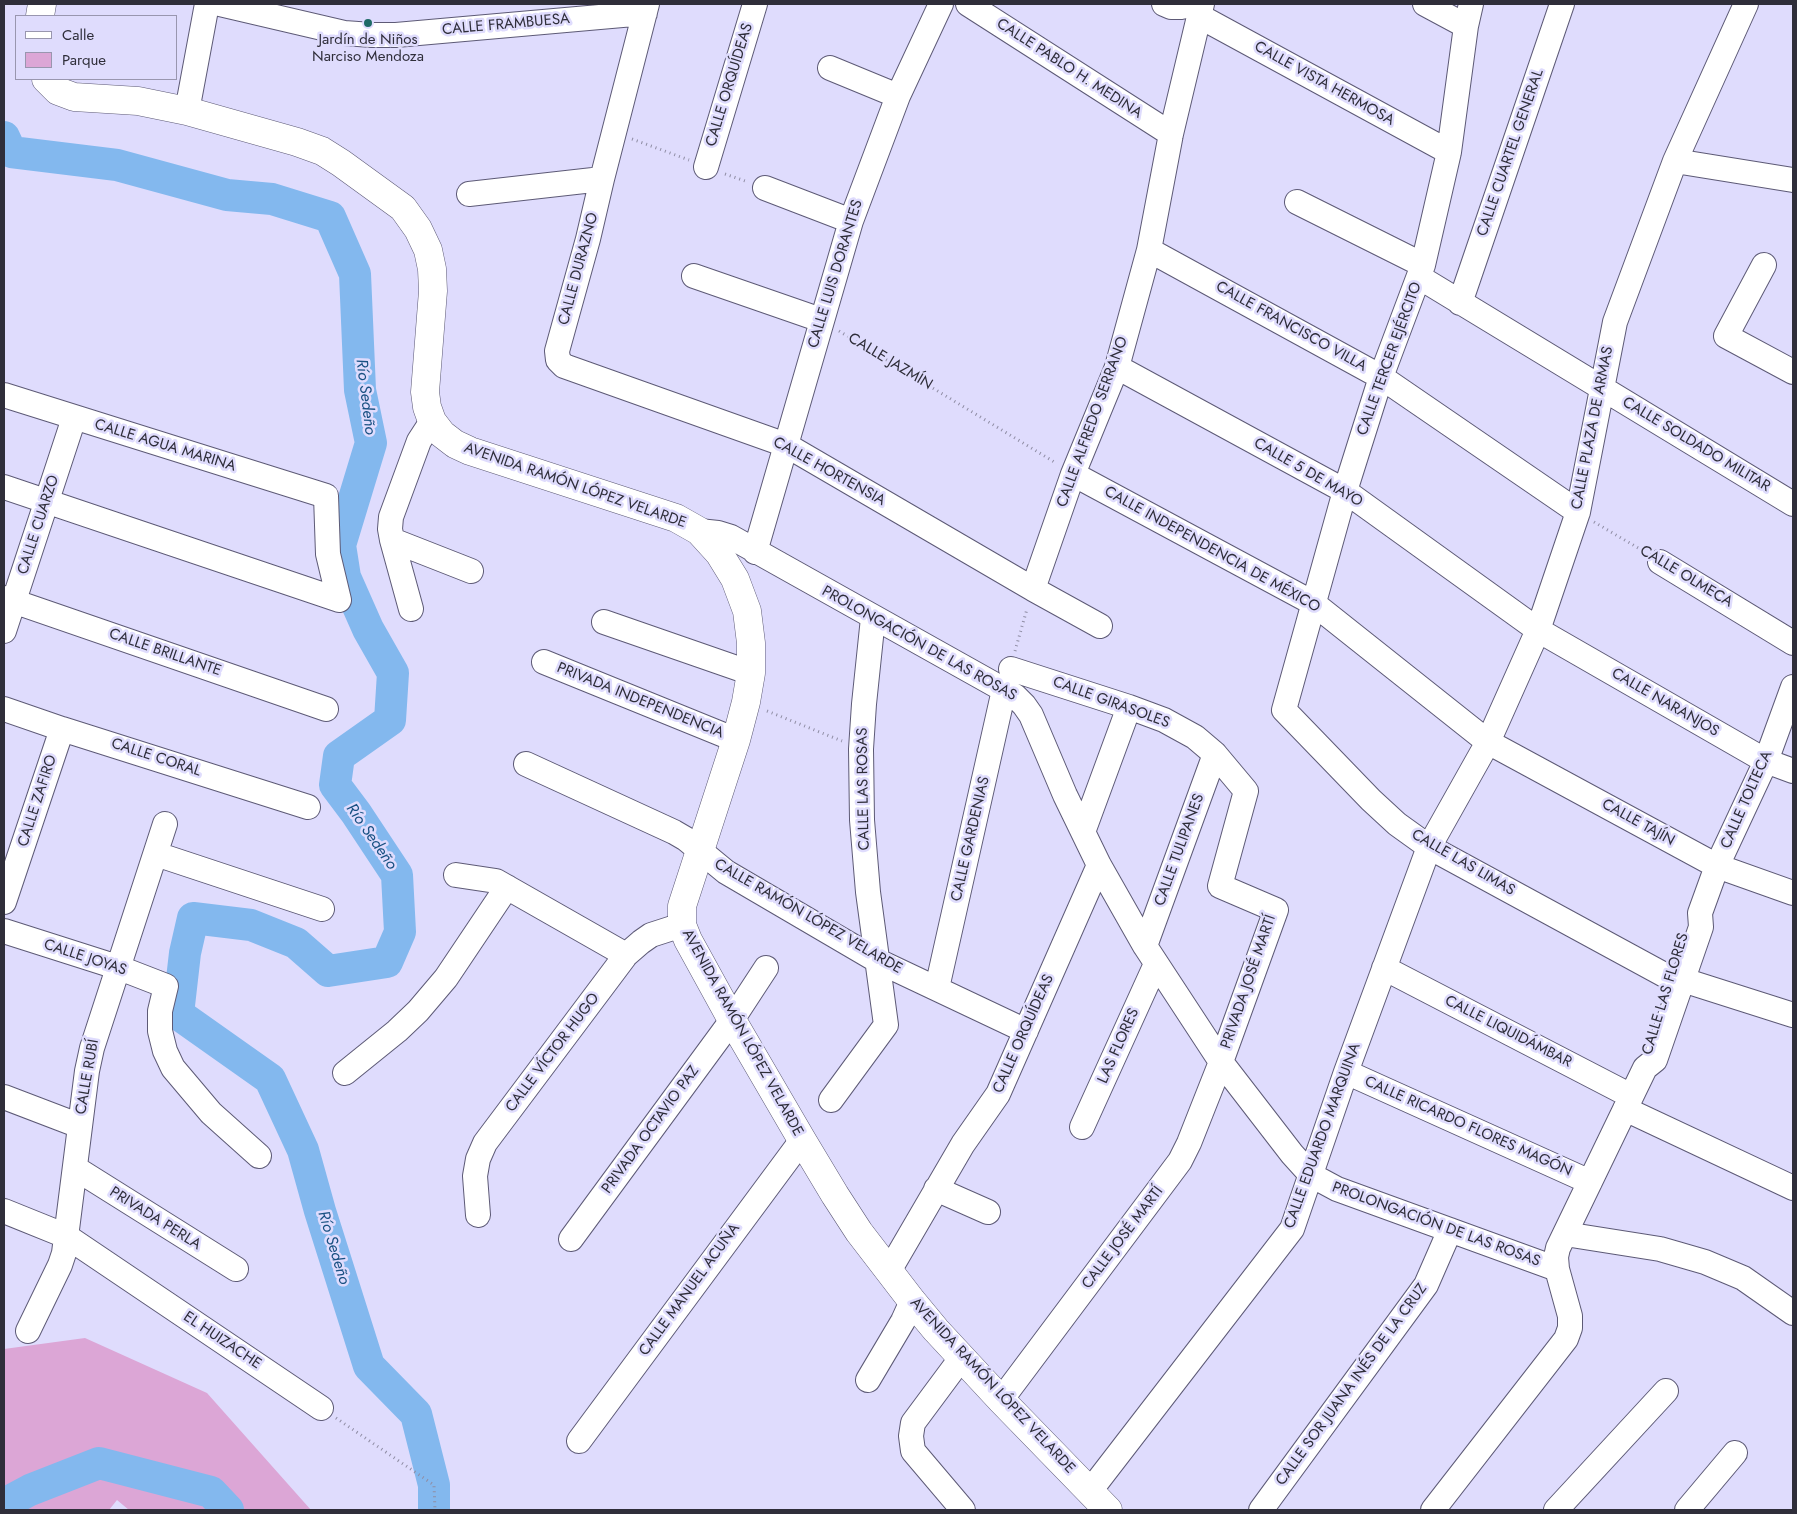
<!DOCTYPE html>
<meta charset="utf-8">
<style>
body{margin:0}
#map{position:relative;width:1797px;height:1514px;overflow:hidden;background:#dfdcfd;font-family:Jost,sans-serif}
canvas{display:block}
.frame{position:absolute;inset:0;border:5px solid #2f2e3a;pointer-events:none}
.legend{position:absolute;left:15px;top:15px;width:162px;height:65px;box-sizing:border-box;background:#dfdcfd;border:1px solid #9996af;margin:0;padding:6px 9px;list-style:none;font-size:15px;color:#2f2e3a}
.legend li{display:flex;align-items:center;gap:10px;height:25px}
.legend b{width:25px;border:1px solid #9996af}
</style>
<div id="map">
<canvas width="1797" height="1514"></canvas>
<div class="frame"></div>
<ul class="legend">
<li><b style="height:6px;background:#fff"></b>Calle</li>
<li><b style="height:14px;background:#dca6d6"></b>Parque</li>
</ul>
</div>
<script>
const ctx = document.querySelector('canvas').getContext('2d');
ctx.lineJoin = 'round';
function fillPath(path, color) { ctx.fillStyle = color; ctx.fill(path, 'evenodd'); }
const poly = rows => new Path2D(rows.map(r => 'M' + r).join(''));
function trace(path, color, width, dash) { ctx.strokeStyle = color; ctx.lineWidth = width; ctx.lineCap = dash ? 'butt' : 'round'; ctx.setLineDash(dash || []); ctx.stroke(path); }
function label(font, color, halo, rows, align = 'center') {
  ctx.font = font + ' Jost,sans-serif'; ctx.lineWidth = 5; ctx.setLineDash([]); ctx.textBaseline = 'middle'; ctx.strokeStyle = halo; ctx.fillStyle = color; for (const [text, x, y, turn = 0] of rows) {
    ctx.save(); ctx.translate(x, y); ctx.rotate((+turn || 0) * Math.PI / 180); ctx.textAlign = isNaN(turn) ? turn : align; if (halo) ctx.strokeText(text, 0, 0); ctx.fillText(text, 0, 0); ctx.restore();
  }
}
fillPath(poly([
 [85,1338,207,1393,311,1510,129,1510,117,1500,109,1510,4,1510,4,1349]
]), '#dca6d6');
trace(poly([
 [4,137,11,152,117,165,227,195,272,199,330,217,355,274,360,390,371,443,340,545,345,577,368,629,393,673,390,720,339,756,335,785,356,813,397,875,400,932,387,962,328,971,296,943,251,925,193,918,185,953,178,1014,270,1079,303,1150,320,1211,369,1366,416,1414,434,1485,434,1510],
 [4,1504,30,1490,99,1463,211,1492,228,1510]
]), '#83b8ee', 32);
const minor = poly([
 [220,4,344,33,372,35,396,35,645,13],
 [647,4,602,179,588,239,557,351,558,360,564,366,786,445,1033,589,1100,626],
 [968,4,1171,134],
 [1164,4,1171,7,1181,7,1196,4],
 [1425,4,1466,26],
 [1471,4,1466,26,1449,152,1423,265,1381,377,1345,491,1284,710,1371,800,1397,824,1429,847,1670,978],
 [1199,16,1449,152],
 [830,68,898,96],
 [187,111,207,4],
 [1675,161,1793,180],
 [706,167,755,4],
 [765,188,851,221],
 [469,194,602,179],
 [1297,202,1423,265],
 [1149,250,1381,377,1578,512],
 [1764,265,1726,336,1793,372],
 [694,276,821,320],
 [1419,277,1793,504],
 [1460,303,1562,4],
 [1117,367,1345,491,1538,630,1766,761,1793,771],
 [4,395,326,496,328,554,339,600],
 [1073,474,1313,603,1488,742,1717,866,1793,893],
 [4,487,339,600],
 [699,531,718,533,731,537,1015,696,1024,705,1031,715,1065,795,1099,865,1145,946,1221,1062,1292,1154,1311,1175,1337,1189,1557,1269],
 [392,540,471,571],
 [755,552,851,221,898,96,941,4],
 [1660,562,1793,643],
 [1033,589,1073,474,1117,367,1149,250,1171,134,1202,4],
 [4,598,326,709],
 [411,609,392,540,390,529,391,517,419,441,432,421],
 [604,622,751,673],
 [4,631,74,418],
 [544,662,736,740],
 [4,709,62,729,308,807],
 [526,764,674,832,686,839,726,872,878,961,1026,1031],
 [1083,832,1129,707],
 [156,854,322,909],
 [456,875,496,881,626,955],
 [4,902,62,729],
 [4,931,117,967,166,986,160,1011,160,1031,165,1051,173,1068,211,1113,259,1156],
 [1145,946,1215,754],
 [1384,968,1631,1096],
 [1683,980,1793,1015],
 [937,988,1004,690],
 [1346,1072,1590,1182],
 [345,1073,397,1031,418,1011,446,978,507,887],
 [4,1097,80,1126],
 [831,1100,886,1025,868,892,862,820,861,749,864,704,873,618],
 [1625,1109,1793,1188],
 [1082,1127,1156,964],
 [75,1168,236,1269],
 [936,1189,988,1212],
 [4,1211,66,1236,321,1408],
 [478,1215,475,1176,478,1159,485,1143,626,955,641,942,651,935,682,925],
 [1565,1234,1660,1249,1705,1262,1743,1278,1793,1313],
 [571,1239,732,1020,766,968],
 [889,1271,963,1144,998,1094,1099,865],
 [28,1331,60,1265,64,1253,87,1071,92,1048,165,824],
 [962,1357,913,1423,911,1436,913,1451,963,1510],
 [868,1380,903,1321,912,1301],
 [1001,1400,1180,1161,1189,1143,1221,1062,1276,910,1220,886,1246,791,1215,754,1195,737,1164,720,1129,707,1011,669],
 [579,1441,802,1140],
 [1090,1491,1292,1229,1346,1072,1429,847,1488,742,1538,630,1578,512,1615,322,1675,161,1746,4],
 [1261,1510,1426,1285,1450,1230],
 [1433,1510,1566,1339,1570,1328,1570,1316,1557,1269,1556,1257,1558,1248,1645,1068,1655,1060,1701,927,1700,913,1717,866,1766,761,1793,687],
 [1556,1510,1666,1391],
 [1687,1510,1735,1453]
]);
const major = poly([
 [40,16,42,4],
 [46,79,58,91,74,97,138,101,187,111,297,142,322,151,341,163,403,208,418,229,428,250,432,269,433,291,425,392,427,407,432,421,442,434,455,444,470,451,676,518,699,531,719,553,735,579,747,611,751,643,751,673,746,702,736,740,682,906,682,925,688,940,732,1020,802,1140,835,1195,859,1232,912,1301,936,1330,1001,1400,1108,1510]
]);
trace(minor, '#5d5a76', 26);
trace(major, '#5d5a76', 29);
trace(poly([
 [632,139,689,160],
 [725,174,748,182],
 [839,331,1056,463],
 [1594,522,1645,552],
 [1015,651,1027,609],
 [767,711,842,741],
 [336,1418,434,1485,435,1510]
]), '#8f8da4', 3, [1, 4]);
trace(minor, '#fff', 24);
trace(major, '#fff', 28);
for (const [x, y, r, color] of [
 [368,23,5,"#1f6b66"]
]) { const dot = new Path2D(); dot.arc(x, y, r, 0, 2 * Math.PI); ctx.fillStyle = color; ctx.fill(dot); trace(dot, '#dfdcfd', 2); }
label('15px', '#2f2e3a', '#dfdcfd', [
 ["CALLE FRAMBUESA",506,25,-5],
 ["CALLE PABLO H. MEDINA",1069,69,33],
 ["CALLE VISTA HERMOSA",1324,84,29],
 ["CALLE ORQUÍDEAS",730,85,-73],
 ["CALLE CUARTEL GENERAL",1511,153,-71],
 ["CALLE DURAZNO",579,269,-75],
 ["CALLE LUIS DORANTES",836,274,-73],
 ["CALLE FRANCISCO VILLA",1291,327,29],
 ["CALLE TERCER EJÉRCITO",1390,359,-70],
 ["CALLE JAZMÍN",890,362,31],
 ["CALLE ALFREDO SERRANO",1093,422,-70],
 ["CALLE PLAZA DE ARMAS",1593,428,-79],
 ["CALLE SOLDADO MILITAR",1696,445,31],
 ["CALLE AGUA MARINA",165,446,17],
 ["CALLE HORTENSIA",829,472,29],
 ["CALLE 5 DE MAYO",1308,473,30],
 ["AVENIDA RAMÓN LÓPEZ VELARDE",575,486,19],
 ["CALLE CUARZO",39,525,-72],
 ["CALLE INDEPENDENCIA DE MÉXICO",1212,550,29],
 ["CALLE OLMECA",1686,577,31],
 ["PROLONGACIÓN DE LAS ROSAS",919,644,29],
 ["CALLE BRILLANTE",165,653,19],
 ["PRIVADA INDEPENDENCIA",640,701,22],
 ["CALLE GIRASOLES",1111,703,20],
 ["CALLE NARANJOS",1665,703,30],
 ["CALLE CORAL",156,758,18],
 ["CALLE LAS ROSAS",864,789,-91],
 ["CALLE TOLTECA",1747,800,-66],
 ["CALLE ZAFIRO",38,801,-72],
 ["CALLE TAJÍN",1638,823,29],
 ["CALLE GARDENIAS",971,839,-77],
 ["CALLE TULIPANES",1180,850,-70],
 ["CALLE LAS LIMAS",1463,863,30],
 ["CALLE RAMÓN LÓPEZ VELARDE",808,917,30],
 ["CALLE JOYAS",85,958,18],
 ["PRIVADA JOSÉ MARTÍ",1249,982,-71],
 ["CALLE LAS FLORES",1666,994,-73],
 ["CALLE LIQUIDÁMBAR",1508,1032,27],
 ["AVENIDA RAMÓN LÓPEZ VELARDE",742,1033,61],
 ["CALLE ORQUÍDEAS",1024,1034,-66],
 ["LAS FLORES",1119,1046,-66],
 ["CALLE VÍCTOR HUGO",553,1053,-53],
 ["CALLE RUBÍ",88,1077,-80],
 ["CALLE RICARDO FLORES MAGÓN",1468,1127,24],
 ["PRIVADA OCTAVIO PAZ",651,1130,-54],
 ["CALLE EDUARDO MARQUINA",1323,1136,-70],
 ["PRIVADA PERLA",155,1219,32],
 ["PROLONGACIÓN DE LAS ROSAS",1436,1225,20],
 ["CALLE JOSÉ MARTÍ",1123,1238,-53],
 ["CALLE MANUEL ACUÑA",690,1290,-54],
 ["EL HUIZACHE",222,1341,34],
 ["CALLE SOR JUANA INÉS DE LA CRUZ",1352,1385,-54],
 ["AVENIDA RAMÓN LÓPEZ VELARDE",992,1386,47]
]);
label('15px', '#2f2e3a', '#dfdcfd', [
 ["Jardín de Niños",368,40],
 ["Narciso Mendoza",368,57]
]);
label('italic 16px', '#195183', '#dfdcfd', [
 ["Río Sedeño",365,397,83],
 ["Río Sedeño",371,837,55],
 ["Río Sedeño",333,1248,73]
]);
</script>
